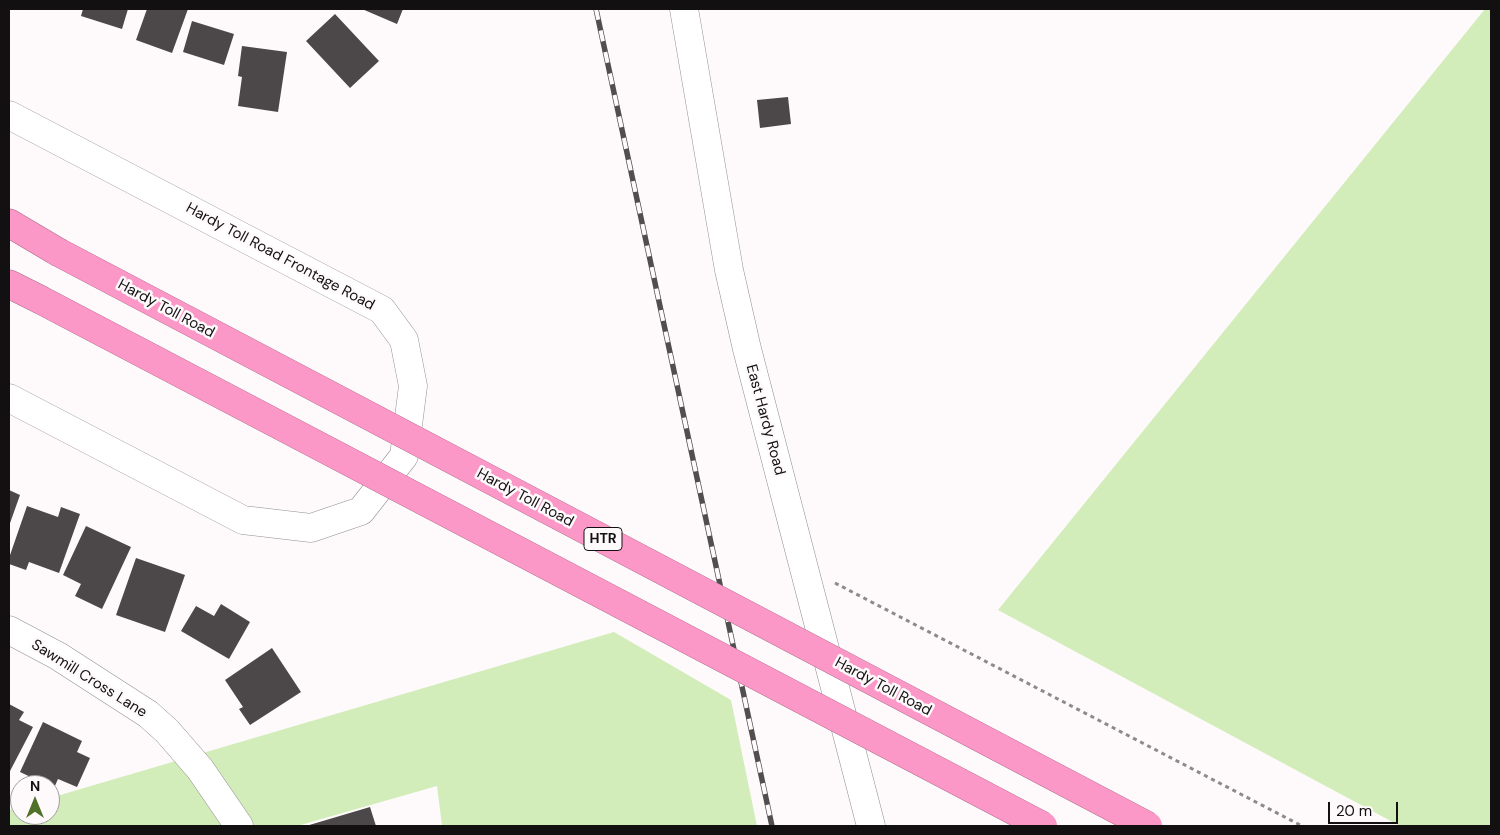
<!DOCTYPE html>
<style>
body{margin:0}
#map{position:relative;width:1500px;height:835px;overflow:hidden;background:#fefafb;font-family:"DM Sans",sans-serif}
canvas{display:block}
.frame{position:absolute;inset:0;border:10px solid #121011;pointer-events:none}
.north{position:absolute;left:10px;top:775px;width:50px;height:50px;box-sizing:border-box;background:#fefafb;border:1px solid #a09c9d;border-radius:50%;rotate:0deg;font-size:14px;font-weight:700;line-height:20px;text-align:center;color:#121011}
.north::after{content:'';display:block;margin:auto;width:18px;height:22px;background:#507129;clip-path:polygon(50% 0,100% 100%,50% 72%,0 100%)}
.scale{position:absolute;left:1328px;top:802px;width:70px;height:22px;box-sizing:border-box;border:2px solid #121011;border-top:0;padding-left:6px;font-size:15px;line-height:18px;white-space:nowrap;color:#121011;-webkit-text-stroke:4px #fefafb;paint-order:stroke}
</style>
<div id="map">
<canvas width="1500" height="835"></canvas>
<div class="frame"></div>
<div class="north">N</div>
<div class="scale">20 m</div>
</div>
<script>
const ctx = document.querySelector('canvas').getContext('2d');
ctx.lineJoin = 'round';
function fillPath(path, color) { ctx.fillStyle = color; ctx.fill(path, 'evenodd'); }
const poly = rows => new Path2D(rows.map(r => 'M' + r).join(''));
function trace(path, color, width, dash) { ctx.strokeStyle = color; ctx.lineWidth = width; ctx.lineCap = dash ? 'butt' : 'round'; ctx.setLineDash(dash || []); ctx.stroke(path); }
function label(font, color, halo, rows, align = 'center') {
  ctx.font = font + ' "DM Sans",sans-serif'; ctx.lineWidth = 5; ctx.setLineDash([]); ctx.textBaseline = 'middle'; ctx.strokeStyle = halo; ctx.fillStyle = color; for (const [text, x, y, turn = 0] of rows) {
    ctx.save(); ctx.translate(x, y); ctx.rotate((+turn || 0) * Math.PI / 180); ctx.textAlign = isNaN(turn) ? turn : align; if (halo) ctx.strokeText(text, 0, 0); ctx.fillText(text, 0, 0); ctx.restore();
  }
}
fillPath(poly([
 [1485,9,1491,9,1491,826,1400,826,998,610],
 [614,632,731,700,757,826,442,826,437,786,297,826,9,826,9,810,20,807,20,815,50,815,50,798]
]), '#d2edba');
fillPath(poly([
 [83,9,128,9,122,29,81,16],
 [147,9,188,9,172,53,136,40],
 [362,9,403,9,397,24],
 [335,14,379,61,350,88,306,41],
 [192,21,234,34,224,65,183,52],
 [242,46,287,52,278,112,238,106,242,77,238,76],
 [788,97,791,124,760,128,757,100],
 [9,490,20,495,9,526],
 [27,506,58,517,61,507,80,514,59,573,29,562,26,570,9,564,9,558],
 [86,526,131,547,102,609,75,596,81,584,63,575],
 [136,558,185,575,165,632,116,615],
 [221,604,250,622,229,659,181,631,196,606,214,616],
 [272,648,301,692,250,725,239,709,243,707,225,680],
 [9,704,24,712,19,720,33,727,9,773],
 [43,722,82,741,77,752,90,758,77,787,58,779,54,788,20,772],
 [370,807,376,826,306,826]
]), '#4c484a');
const minor = poly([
 [684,9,729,270,747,349,871,826],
 [9,115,382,310,404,340,413,386,404,456,361,511,311,528,243,520,9,398],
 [9,630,58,656,148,714,167,731,200,769,239,826]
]);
const highway = poly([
 [9,223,58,252],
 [9,284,39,299]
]);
trace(minor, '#938f91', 29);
trace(highway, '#a96887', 29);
trace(poly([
 [835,583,1302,826]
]), '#8e8a8b', 3, [4, 4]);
trace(minor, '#fff', 28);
trace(highway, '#fb98c7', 28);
const rail = poly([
 [596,9,772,826]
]);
trace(rail, '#514e4f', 5.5);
trace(rail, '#fefafb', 4, [11]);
const highwayBridge = poly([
 [58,252,1148,826],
 [39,299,1043,826]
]);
trace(highwayBridge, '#a96887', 29, []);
trace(highwayBridge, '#fb98c7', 28);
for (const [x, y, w] of [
 [603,539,38]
]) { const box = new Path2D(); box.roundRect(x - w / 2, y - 11.5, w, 23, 4); ctx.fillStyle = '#fefafb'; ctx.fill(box); trace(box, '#121011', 1); }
label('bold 14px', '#121011', null, [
 ["HTR",603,539]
]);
label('15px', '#121011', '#fefafb', [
 ["Hardy Toll Road Frontage Road",280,257,28],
 ["Hardy Toll Road",166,309,28],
 ["East Hardy Road",765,420,75],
 ["Hardy Toll Road",525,498,28],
 ["Sawmill Cross Lane",89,679,32],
 ["Hardy Toll Road",883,687,28]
]);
</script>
